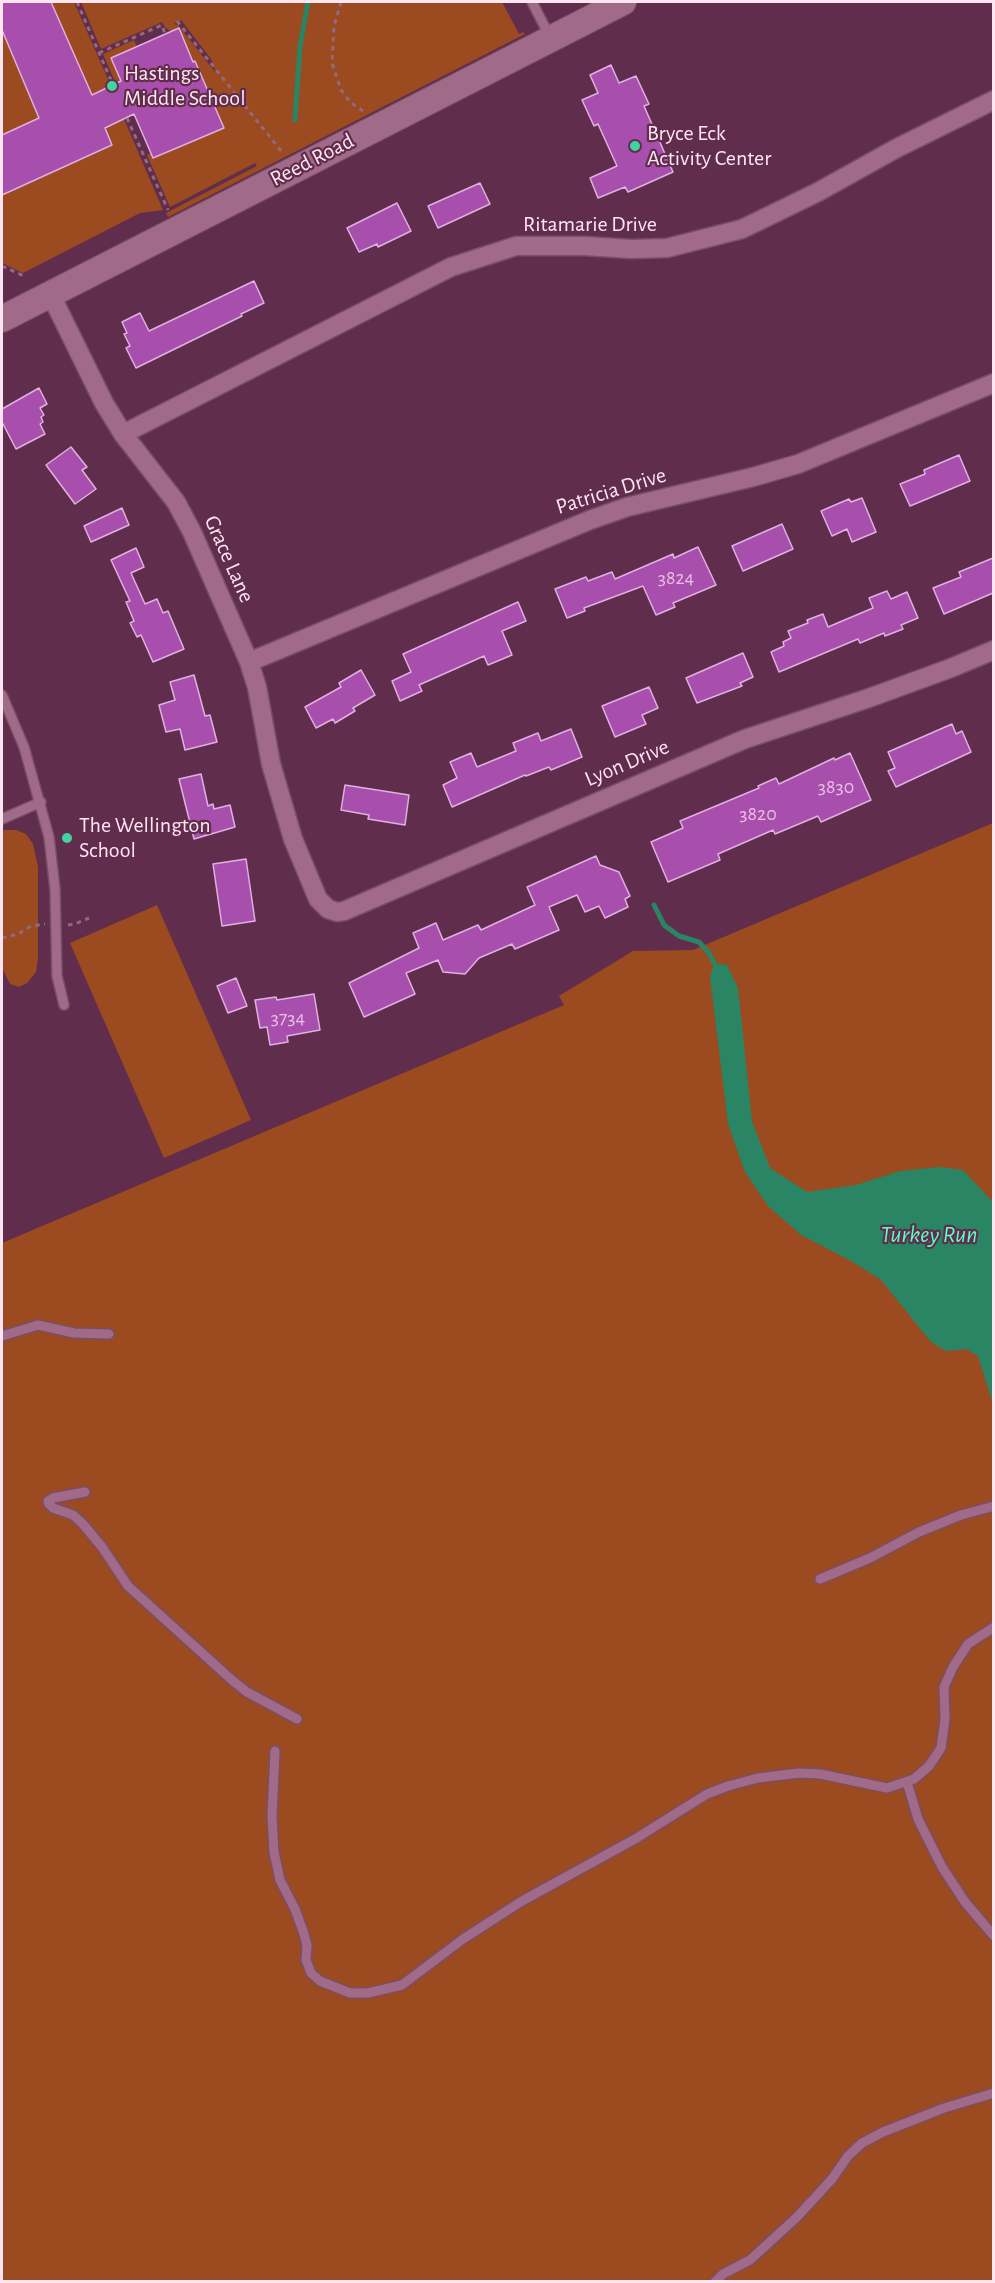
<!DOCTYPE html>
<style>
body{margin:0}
#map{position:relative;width:995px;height:2283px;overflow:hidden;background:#602e4c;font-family:"Alegreya Sans",sans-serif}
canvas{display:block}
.frame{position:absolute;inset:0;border:3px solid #ffe5f2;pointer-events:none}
</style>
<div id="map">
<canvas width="995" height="2283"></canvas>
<div class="frame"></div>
</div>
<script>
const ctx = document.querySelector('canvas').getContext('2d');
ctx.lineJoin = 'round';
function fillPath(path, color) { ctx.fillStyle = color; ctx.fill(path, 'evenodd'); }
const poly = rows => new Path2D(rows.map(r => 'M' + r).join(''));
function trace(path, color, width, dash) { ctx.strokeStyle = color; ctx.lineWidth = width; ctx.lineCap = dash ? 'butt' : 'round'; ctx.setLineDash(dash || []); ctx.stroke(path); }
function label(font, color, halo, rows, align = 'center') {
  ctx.font = font + ' "Alegreya Sans",sans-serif'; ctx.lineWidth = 4.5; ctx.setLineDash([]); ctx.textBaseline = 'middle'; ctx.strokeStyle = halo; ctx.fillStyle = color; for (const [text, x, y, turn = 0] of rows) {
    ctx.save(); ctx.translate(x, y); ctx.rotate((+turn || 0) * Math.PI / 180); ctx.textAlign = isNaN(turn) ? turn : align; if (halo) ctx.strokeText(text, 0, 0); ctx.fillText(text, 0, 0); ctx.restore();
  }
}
fillPath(poly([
 [51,2,74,2,111,86,92,95],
 [81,2,502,2,519,34,523,32,525,34,168,217,166,213,257,166,255,163,170,207,147,155,151,153,154,158,224,128,196,61,193,62,179,29,171,32,165,27,162,22,101,49],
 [181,20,211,59,216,73,178,25,174,24],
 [2,30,39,118,2,135],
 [134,40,137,47,122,81,116,84,103,54],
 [124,119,163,210,140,213,23,273,2,263,2,195,112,146,105,128],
 [993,823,993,2281,2,2281,2,1243,564,1005,559,996,633,951,693,950],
 [4,830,16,830,26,834,33,844,38,867,38,958,36,972,27,983,19,987,10,984,2,968,2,831],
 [157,905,251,1120,164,1158,70,943]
]), '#9c4a1f');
fillPath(poly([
 [714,963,727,965,738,988,752,1121,770,1168,807,1192,856,1185,900,1171,939,1167,963,1170,993,1202,993,1404,978,1356,966,1349,946,1351,931,1342,881,1280,851,1261,801,1235,768,1206,745,1172,728,1124,710,977]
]), '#2a8565');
trace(poly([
 [295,120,300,46,308,2],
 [654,905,664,925,679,936,699,942,709,953,714,963]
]), '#2a8565', 5);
const building = poly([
 [2,2,51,2,92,95,121,81,111,58,179,28,193,62,195,61,224,128,153,158,134,114,105,128,112,145,2,195,2,135,39,118,2,30,2,2],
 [611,65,619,83,636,76,649,104,644,106,673,172,628,192,625,187,598,198,590,178,617,166,598,124,594,126,582,100,598,93,590,75,611,65],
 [480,183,490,204,438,228,428,206,480,183],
 [397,203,411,231,378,247,377,244,359,252,347,228,397,203],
 [254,281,264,303,241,314,242,316,136,368,126,348,130,346,124,334,127,333,122,322,140,313,149,331,254,281],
 [39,388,47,404,40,408,44,415,41,417,43,422,40,424,45,434,16,449,2,422,2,409,39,388],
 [71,447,87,467,82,470,96,489,75,504,46,465,71,447],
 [959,455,970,481,910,506,900,484,925,474,924,470,959,455],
 [862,498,876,532,852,542,847,529,832,536,821,511,849,499,851,502,862,498],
 [122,508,129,525,91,542,84,526,122,508],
 [782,524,793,549,743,571,732,546,782,524],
 [698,547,716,585,673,603,675,607,656,615,643,586,584,608,585,611,567,618,555,589,586,577,588,581,612,572,615,579,673,554,674,558,698,547],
 [136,548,144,567,131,573,145,604,157,599,163,613,168,611,184,649,153,662,141,635,137,637,130,623,134,621,126,602,130,601,111,560,136,548],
 [993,558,993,593,944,614,933,588,961,577,959,572,993,558],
 [887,591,891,599,907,592,918,618,901,625,903,629,885,636,884,633,860,643,858,639,779,672,771,652,784,646,783,642,791,638,788,631,808,623,807,620,823,614,828,627,873,608,869,598,887,591],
 [518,602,526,621,502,631,512,655,488,665,484,656,419,685,422,691,400,701,392,681,411,672,403,654,518,602],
 [743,653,753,677,740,683,742,686,697,703,686,678,743,653],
 [361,670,375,695,353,708,355,711,335,723,333,719,316,728,305,707,341,687,339,683,361,670],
 [194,675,205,716,210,715,217,742,185,750,180,729,166,732,159,705,175,700,170,682,194,675],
 [649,687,658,708,642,715,646,724,615,737,602,706,649,687],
 [952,724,956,734,962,731,971,752,896,787,888,771,895,768,888,752,952,724],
 [571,729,582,757,551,770,549,767,526,776,525,775,452,807,443,785,457,778,450,762,471,753,477,767,516,751,513,743,538,733,541,741,571,729],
 [850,753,871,800,821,822,818,816,775,834,773,830,718,854,720,860,668,882,651,842,683,828,680,821,759,788,758,786,776,778,779,784,834,758,835,760,850,753],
 [201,774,208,806,213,804,214,809,230,805,235,827,194,839,179,779,201,774],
 [345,785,409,795,405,825,368,819,369,815,341,810,345,785],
 [596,856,600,865,619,872,630,896,625,899,628,907,605,918,599,906,585,912,577,895,549,907,559,930,515,949,512,944,479,958,465,974,443,972,438,960,406,973,415,994,364,1017,349,983,419,948,413,933,436,923,443,940,478,925,481,930,535,905,527,887,596,856],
 [246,859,255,921,222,926,213,864,246,859],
 [236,978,247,1006,228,1013,217,986,236,978],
 [314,994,320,1030,287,1036,288,1042,270,1045,267,1027,260,1028,255,1000,276,997,277,1000,314,994]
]);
fillPath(building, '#a84fad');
trace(building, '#dfb1e0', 1.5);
const lane = poly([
 [532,2,550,37],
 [2,695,24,747,49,837,55,889,57,976,64,1005],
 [2,819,41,802],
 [2,1336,38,1325,74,1333,109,1334],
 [85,1492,53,1498,48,1501,49,1504,53,1508,73,1515,82,1523,102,1547,128,1586,233,1681,247,1692,297,1719],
 [820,1579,870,1558,919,1532,961,1515,994,1506],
 [275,1751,272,1816,274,1852,280,1880,295,1909,303,1931,307,1945,306,1960,311,1973,320,1981,350,1993,368,1993,402,1985,463,1939,522,1901,635,1839,707,1794,728,1786,758,1778,799,1773,820,1774,887,1788,914,1779,929,1766,941,1748,945,1719,944,1687,953,1667,968,1644,994,1627],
 [907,1782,918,1819,942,1867,965,1902,994,1936],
 [715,2282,723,2274,750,2260,797,2217,832,2179,848,2156,862,2143,883,2132,944,2108,994,2093]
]);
const street = poly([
 [50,293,104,403,123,434,176,502,192,532,249,662,257,687,271,764,293,839,318,899,328,909,337,912,344,911,745,739,869,698,951,668,994,650],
 [123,434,451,267,516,246,585,246,631,249,667,248,742,229,818,192,897,148,994,100],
 [249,662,590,520,627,507,753,477,798,464,994,383]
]);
const secondary = poly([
 [2,319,623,2]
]);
trace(lane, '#784f67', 12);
trace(street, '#784f67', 21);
trace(secondary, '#784f67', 28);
trace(poly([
 [77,2,113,85],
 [341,2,334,26,332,63,341,90,350,102,363,111],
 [177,21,282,152],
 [99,53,162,25,165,34],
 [127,118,168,210],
 [2,266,24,276],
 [68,925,75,924,89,918],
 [2,938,18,934,31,926,45,924]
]), '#936981', 3, [4.5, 4.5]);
trace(lane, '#a16a89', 9);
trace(street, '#a16a89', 18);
trace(secondary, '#a16a89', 26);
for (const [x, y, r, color] of [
 [112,86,6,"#41d4a1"],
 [635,146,6,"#41d4a1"],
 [67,838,6,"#41d4a1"]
]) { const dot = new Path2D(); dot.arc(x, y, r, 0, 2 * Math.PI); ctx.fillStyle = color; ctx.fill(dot); trace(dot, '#602e4c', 2); }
label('20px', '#e9c0e1', null, [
 ["3824",676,578],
 ["3830",836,787],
 ["3820",758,814],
 ["3734",288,1018]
]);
label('22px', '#ffe5f2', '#602e4c', [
 ["Hastings",124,73],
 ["Middle School",124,98],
 ["Bryce Eck",647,133],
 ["Activity Center",647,158],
 ["The Wellington",79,825],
 ["School",79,850]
], 'left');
label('22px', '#ffe5f2', '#602e4c', [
 ["Reed Road",312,160,-27],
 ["Ritamarie Drive",590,224],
 ["Patricia Drive",611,491,-17],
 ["Grace Lane",229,559,66],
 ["Lyon Drive",627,763,-23]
]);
label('italic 24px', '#5dfdc3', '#602e4c', [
 ["Turkey Run",929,1235]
]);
</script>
